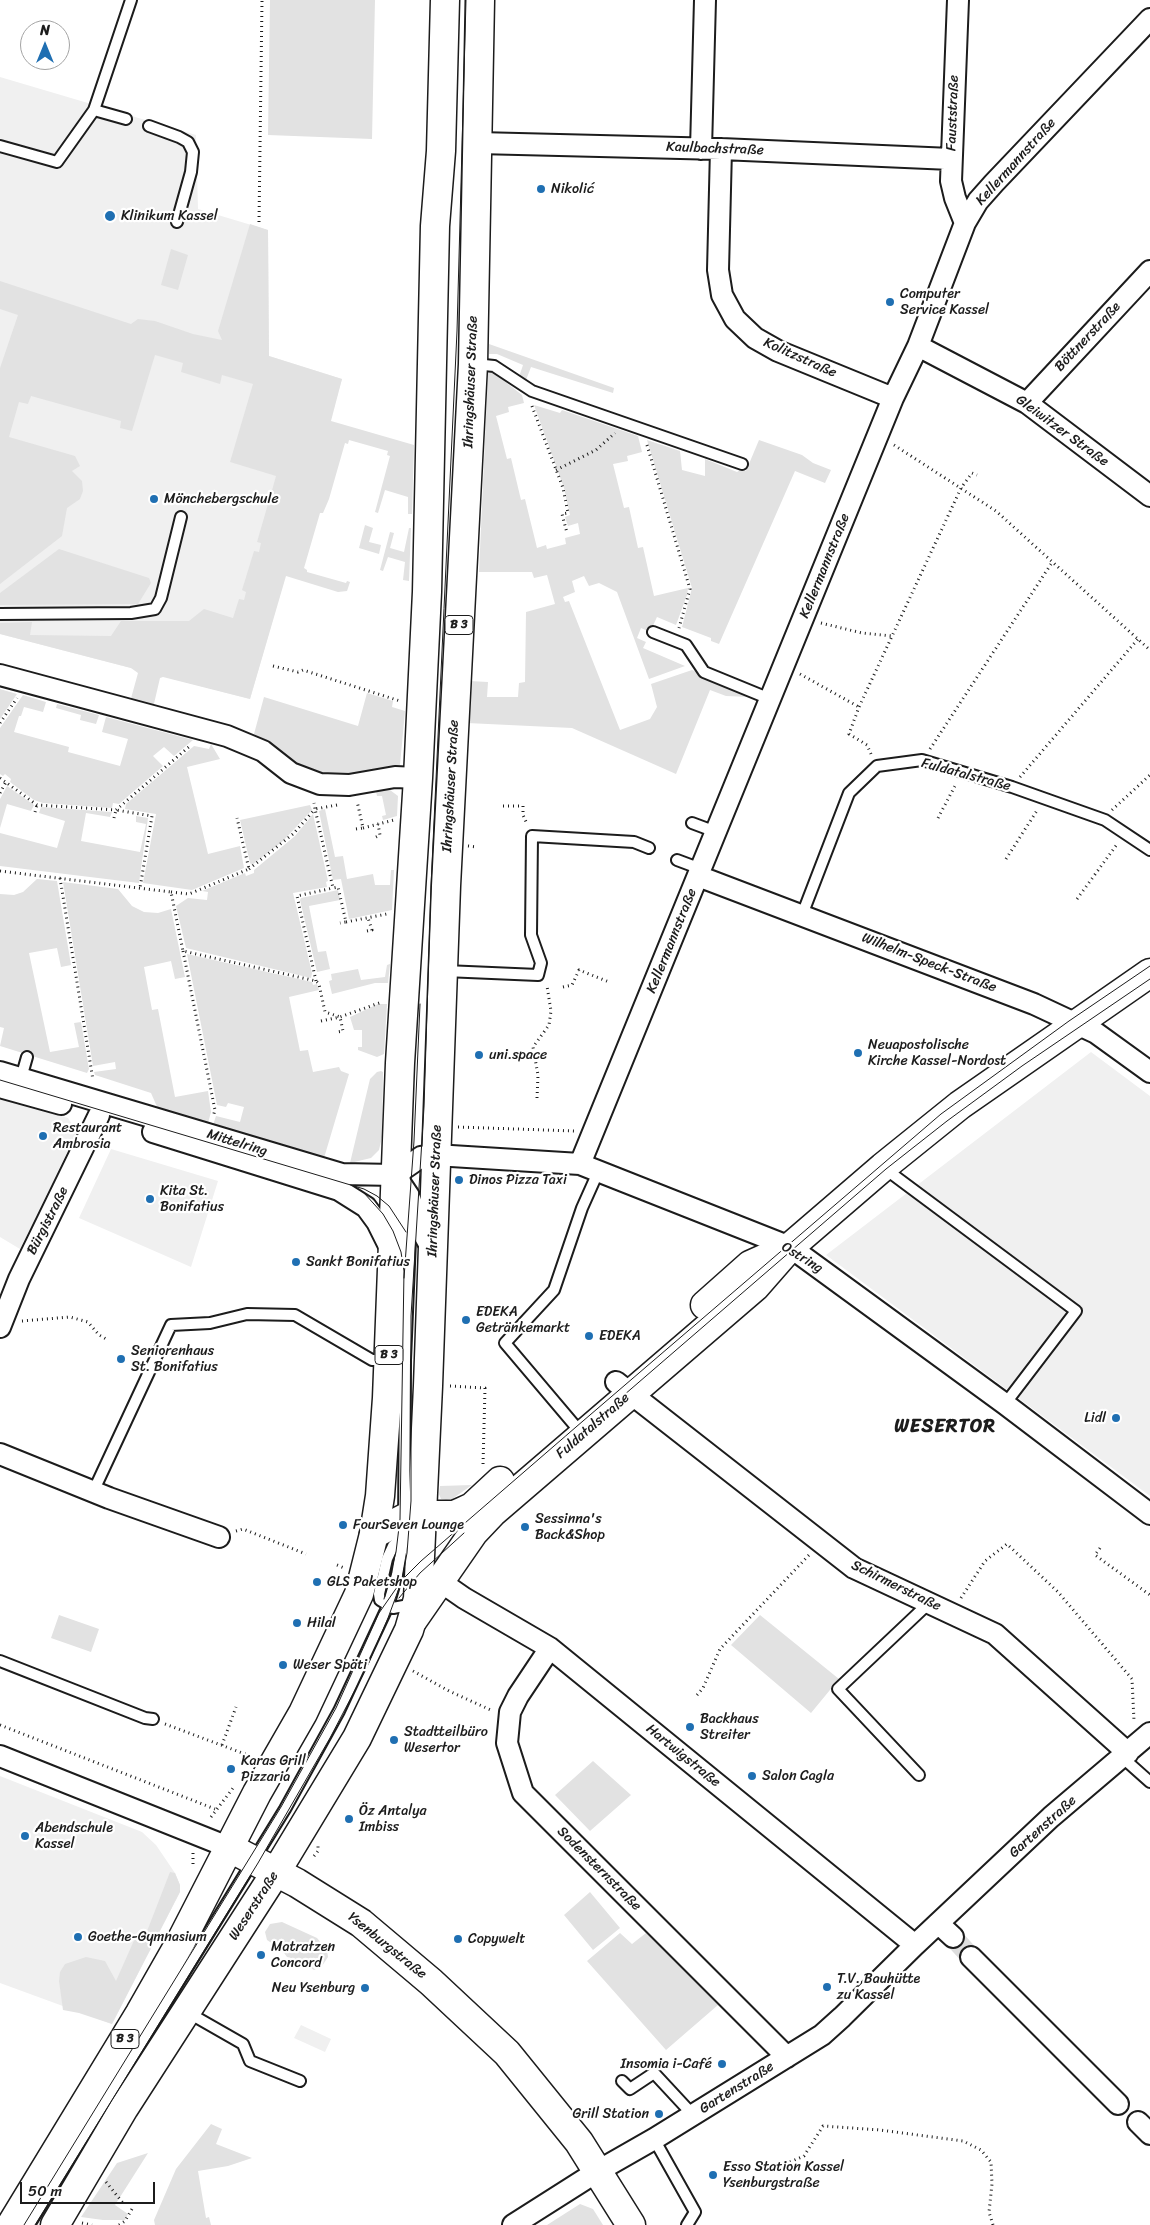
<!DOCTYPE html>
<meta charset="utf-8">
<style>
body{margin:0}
#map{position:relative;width:1150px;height:2225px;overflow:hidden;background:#fff;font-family:Sriracha,sans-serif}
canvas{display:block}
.north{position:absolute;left:20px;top:20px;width:50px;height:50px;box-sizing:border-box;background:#fff;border:1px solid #a4a4a4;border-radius:50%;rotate:0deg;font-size:14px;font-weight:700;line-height:20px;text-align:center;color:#1c1c1c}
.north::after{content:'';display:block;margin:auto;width:18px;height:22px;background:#1f6fb2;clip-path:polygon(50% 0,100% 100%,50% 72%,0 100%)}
.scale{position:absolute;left:20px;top:2182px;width:135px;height:22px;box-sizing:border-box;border:2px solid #1c1c1c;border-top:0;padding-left:6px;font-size:15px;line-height:18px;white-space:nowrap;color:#1c1c1c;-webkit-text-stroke:4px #fff;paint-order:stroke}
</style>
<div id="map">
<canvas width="1150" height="2225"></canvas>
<div class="north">N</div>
<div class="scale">50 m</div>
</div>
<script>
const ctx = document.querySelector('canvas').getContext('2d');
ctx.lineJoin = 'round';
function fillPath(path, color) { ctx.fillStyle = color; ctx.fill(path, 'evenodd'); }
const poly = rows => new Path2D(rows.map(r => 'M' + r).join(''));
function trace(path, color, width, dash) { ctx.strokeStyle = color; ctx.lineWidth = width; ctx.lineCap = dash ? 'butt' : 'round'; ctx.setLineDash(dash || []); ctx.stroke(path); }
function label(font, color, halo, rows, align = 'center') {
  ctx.font = font + ' Sriracha,sans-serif'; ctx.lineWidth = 4.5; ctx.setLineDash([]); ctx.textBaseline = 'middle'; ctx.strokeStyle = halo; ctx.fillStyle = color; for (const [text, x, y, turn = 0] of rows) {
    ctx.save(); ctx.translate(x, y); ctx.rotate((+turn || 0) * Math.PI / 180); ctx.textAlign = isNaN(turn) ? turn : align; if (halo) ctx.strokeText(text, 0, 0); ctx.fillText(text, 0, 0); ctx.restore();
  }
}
fillPath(poly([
 [0,77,196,135,198,209,268,230,269,356,342,379,250,699,0,634],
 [1091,1052,1150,1096,1150,1496,826,1255],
 [0,1098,68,1118,77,1132,20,1249,0,1237],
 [111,1149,218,1181,191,1267,79,1218],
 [0,1776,142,1832,156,1845,175,1873,180,1885,180,1892,112,2024,0,1983],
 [301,2025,331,2039,325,2052,294,2038]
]), '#f0f0f0');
fillPath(poly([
 [270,0,375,0,372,139,268,135],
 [250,224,268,230,269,356,342,379,331,421,414,445,412,514,408,514,408,497,385,490,378,513,375,512,390,456,387,455,388,451,349,440,348,444,345,443,329,499,323,513,320,513,304,568,307,570,307,572,346,583,347,581,350,582,347,591,338,592,286,576,250,699,163,677,160,678,153,708,130,702,138,673,131,668,0,634,0,623,32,622,30,635,111,636,121,621,189,621,204,609,233,618,239,599,244,600,246,592,242,590,254,551,259,552,261,543,257,542,268,504,273,505,275,496,271,494,276,476,230,462,253,384,222,375,220,384,181,372,183,363,155,355,132,431,120,428,121,421,31,396,28,404,19,402,9,437,75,456,80,466,72,471,82,481,83,491,80,499,67,508,62,536,0,584,0,368,18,315,0,309,0,281,131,324,138,319,155,321,193,334,222,340,218,331],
 [171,249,188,255,178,290,161,285],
 [489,344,614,388,613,393,531,367,526,380,519,377,523,365,497,354,489,354],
 [493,372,522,395,524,403,508,407,509,412,496,416,507,459,511,458,521,500,525,499,537,548,546,545,547,549,566,544,565,538,580,534,578,523,568,526,565,517,570,515,564,488,534,405,560,413,562,410,638,436,642,452,627,456,628,461,613,464,624,508,629,507,638,548,643,547,654,596,688,588,687,595,676,625,657,617,650,632,641,628,637,638,646,642,643,648,685,666,649,679,617,592,599,583,589,586,584,576,572,581,575,592,563,597,565,602,569,601,620,730,650,719,657,707,651,684,692,670,714,680,714,682,750,697,726,696,710,690,676,774,572,728,467,723,469,681,488,682,487,697,518,697,519,683,525,682,526,612,555,604,547,575,534,578,532,572,479,572,488,373],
 [647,440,680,451,682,470,705,476,705,459,737,472,740,470,746,471,759,440,802,455,813,463,831,470,825,483,795,471,719,644,711,641,711,638,682,627,692,588],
 [365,525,373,528,369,542,381,545,379,554,359,548],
 [409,528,411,528,409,581,403,580,405,562,388,557,383,571,380,570,390,532,394,533,390,548,404,552],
 [59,549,149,578,151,583,138,604,0,605,0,593],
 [0,689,17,694,0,719],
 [367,693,393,701,392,707,405,711,400,765,346,776,321,773,294,764,254,734,264,697,358,726],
 [23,695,46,702,43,712,24,707,21,716,19,716,14,732,69,747,68,752,120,766,128,739,102,732,106,717,193,740,174,756,164,747,153,756,163,766,119,804,113,803,112,808,43,803,34,800,10,782,11,779,5,774,3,776,0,774,0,728],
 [57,704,99,715,96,724,80,720,81,715,56,708],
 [211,744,220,759,187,767,208,854,240,846,244,868,192,890,143,883,156,814,125,809,126,804,194,746,209,749],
 [7,786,34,805,31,811,7,804,0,828,0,799],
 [385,789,390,790,398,796,397,816,383,820,382,816,386,815,382,796,377,796,376,791],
 [310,805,312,810,283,841,252,865,250,863,240,820],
 [41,807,112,812,110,817,86,813,81,841,140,852,146,824,136,822,136,816,148,818,139,883,0,866,0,833,57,848,65,821,39,813],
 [325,809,335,857,343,856,347,879,373,874,375,885,390,885,391,870,394,870,392,910,349,919,341,879,333,880,319,811],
 [313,814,328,881,326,882,327,887,293,893,312,973,311,978,186,948,176,906,188,898,207,900,208,892,202,891,245,873,246,876,254,873,254,870,295,836],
 [37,879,57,881,71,965,61,967,57,948,29,953,50,1052,79,1047,74,1023,81,1022,89,1069,87,1073,0,1046,4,1028,0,1027,0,894,14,895,23,892],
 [63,882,118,889,132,906,144,912,158,913,171,909,185,977,175,979,171,961,144,967,152,1010,158,1009,175,1097,208,1091,211,1112,208,1123,158,1109,151,1093,95,1075,94,1072,116,1069,115,1062,93,1066],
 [338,890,340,900,309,906,318,952,326,951,330,969,317,972,300,900,301,898],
 [187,954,312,982,313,985,317,984,319,990,289,997,300,1051,308,1050,313,1072,339,1067,341,1071,349,1074,324,1158,213,1125,216,1116,240,1122,244,1107,228,1103,226,1107,217,1105],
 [390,964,388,983,375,983,332,994,329,981,332,980,331,974,358,969,361,980,385,977,387,965],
 [378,1004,387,1004,384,1054,377,1057,358,1050,358,1047,362,1047,362,1030,354,1030,350,1017],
 [381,1071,383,1072,382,1137,379,1150,371,1158,350,1163,370,1079,377,1072],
 [472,1485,452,1499,446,1500,441,1499,439,1494,440,1486],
 [59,1615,99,1629,91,1652,51,1638],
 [760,1615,839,1679,811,1713,731,1645],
 [593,1761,631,1795,590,1831,555,1795],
 [170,1872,175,1873,180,1885,180,1892,112,2024,79,2013,63,2010,59,1981,60,1972,65,1964,86,1957,105,1961,116,1981,136,1936,144,1939],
 [590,1892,620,1928,593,1950,564,1915],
 [282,1922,317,1938,327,1950,328,1957,322,1966,314,1970,299,1960,287,1957,282,1950,267,1940,265,1932,270,1924],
 [620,1933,632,1944,646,1933,718,2005,666,2050,587,1961],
 [211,2124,222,2129,216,2144,252,2158,228,2166,198,2171,206,2218,209,2217,211,2225,155,2225,154,2220,176,2169],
 [148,2153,115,2205,128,2214,125,2220,103,2220,81,2217,117,2163],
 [580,2204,593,2209,603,2225,547,2225]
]), '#e2e2e2');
trace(poly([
 [953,1937,971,1957]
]), '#ddd', 20, [20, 10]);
const service = poly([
 [94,110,131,0],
 [149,126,179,137,188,142,193,152,191,172,177,222],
 [0,146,57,162,94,110,126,119],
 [474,364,494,366,532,391,742,464],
 [0,614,131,613,155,609,161,598,181,517],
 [653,632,686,645,704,672,770,699],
 [692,823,716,832],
 [677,860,701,869],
 [802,915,849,793,877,766,922,760,1012,787,1105,820,1150,850],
 [445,971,538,975,541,963,531,935,532,836,634,842,649,848],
 [21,1078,27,1057],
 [884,1168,1076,1311,1005,1404],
 [582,1434,505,1343,554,1290,582,1208,599,1170],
 [93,1492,171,1325,210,1323,247,1314,295,1315,372,1360,387,1360],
 [405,1535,393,1546,387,1559,379,1594,380,1600,393,1608,409,1605,414,1602],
 [0,1661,145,1718,153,1719],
 [1123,1758,1150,1782],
 [919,1775,838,1689,929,1603],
 [187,2012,243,2044,250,2061,300,2081],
 [622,2081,630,2089,654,2073,693,2115],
 [654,2139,695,2212,687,2225],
 [29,2225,285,1809,339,1711,388,1606,397,1575,404,1535,405,1360,411,1216]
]);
const minor = poly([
 [958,0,951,181,955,198,965,223],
 [478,143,721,149,951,159],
 [701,149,705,0],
 [721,149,718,270,722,295,735,319,755,338,778,351,893,398],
 [918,346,1027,403,1150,496],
 [1027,403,1150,271],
 [0,675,227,736,263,751,291,773,320,784,349,785,395,777,418,778],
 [698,876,1034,1004,1096,1033,1150,1072],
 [0,1072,342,1174,395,1175,409,1196,423,1233,432,1249],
 [0,1087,61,1104],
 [153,1132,339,1190,366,1207,377,1222,392,1252],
 [580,1164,893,398,918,346,965,223,978,201,994,183,1150,19],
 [395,1175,421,1157,435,1155,580,1164,790,1247,1005,1404,1150,1514],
 [0,1327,19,1279,99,1115],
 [616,1382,854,1568,995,1634,1128,1753],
 [0,1454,109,1498,219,1537],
 [441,1582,464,1598,550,1648,915,1945],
 [550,1648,518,1696,510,1712,507,1743,523,1793,787,2057],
 [0,1756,228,1847],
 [939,1924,953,1937],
 [971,1957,1118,2104],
 [1138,2122,1150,2134],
 [513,2225,598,2171,654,2139,822,2035,842,2017,915,1945,1051,1817,1150,1733]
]);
const secondary = poly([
 [705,1305,750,1265,779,1252],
 [374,1534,405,1518,423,1515,454,1515,461,1512,472,1507,500,1481],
 [413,1620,474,1532,492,1513,755,1287,790,1247,883,1167,960,1105,1150,973],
 [228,1847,297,1883,361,1923,431,1982,507,2053,579,2142,631,2225]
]);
const primary = poly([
 [11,2225,140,2013,181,1941,257,1793,303,1713,359,1594,374,1534,380,1496,387,1398,400,1063,418,778,427,592,435,226,441,151,445,0],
 [55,2225,124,2108,276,1872,357,1738,409,1630,418,1599,428,1386,446,886,473,364,480,0]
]);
trace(service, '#1c1c1c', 14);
trace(minor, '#1c1c1c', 24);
trace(secondary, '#1c1c1c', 31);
trace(primary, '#1c1c1c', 31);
trace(poly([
 [259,222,262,0],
 [532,406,563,488,568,513,562,514,567,533],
 [647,445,690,589,679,628],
 [894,445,996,511,1150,650],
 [556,470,596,450,615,433],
 [821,623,862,633,892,636],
 [273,666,298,672,303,670,400,701],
 [800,674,859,707],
 [0,723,17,698],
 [930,749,1053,561],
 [871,754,867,745,849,734,859,707,961,488,972,473,977,475],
 [1020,777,1138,639],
 [0,778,37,805,116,810,191,745],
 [0,793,6,782],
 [337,805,315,809,333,888,338,887,346,922,340,923],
 [503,806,523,806,523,815,527,824],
 [1112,810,1150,775],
 [35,812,37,805],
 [114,818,116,810,152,816,140,888],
 [938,818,956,784],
 [363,828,394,820],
 [356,829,363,828,357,801],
 [376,837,380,835,378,824],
 [468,846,477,847],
 [1006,859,1038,809],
 [249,869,293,834,315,809,314,803],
 [0,871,171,892,183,951,316,981,319,984,325,1012,340,1017,343,1031,337,1032],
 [60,878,93,1080],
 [171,892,189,894,249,869,237,818],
 [1077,899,1118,843],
 [346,922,387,914],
 [367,931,372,930,368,918],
 [183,951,215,1110,213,1117],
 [316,981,297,896,333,888],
 [563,987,572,985,579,970,609,982],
 [321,1021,340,1017,382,1002],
 [537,1098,538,1075,533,1047,549,1025,551,1011,547,986],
 [458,1127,574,1131],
 [22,1321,70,1317,88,1322,99,1335,108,1340],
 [450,1386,485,1388,483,1465],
 [236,1531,243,1529,306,1554],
 [1100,1548,1095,1555,1150,1595],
 [337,1565,344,1568],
 [961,1598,985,1561,1007,1544,1058,1592,1132,1679,1134,1721],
 [413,1671,449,1691,493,1711],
 [697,1695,703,1688,720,1649,809,1555],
 [165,1724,253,1757],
 [0,1725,215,1809],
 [222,1745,236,1707],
 [211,1817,233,1788],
 [193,1853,193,1867],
 [314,1856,318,1851,318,1845],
 [790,2162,804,2156,823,2126,880,2130,963,2141,981,2150,991,2162,992,2184,989,2212,993,2225],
 [106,2182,123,2203],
 [82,2223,92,2225],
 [119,2225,125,2221,132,2209]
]), '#1c1c1c', 3, [1, 4]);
trace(service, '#fff', 10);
trace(minor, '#fff', 20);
trace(secondary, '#fff', 28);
trace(primary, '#fff', 28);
trace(poly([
 [0,1080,364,1189,377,1196,389,1206,406,1232],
 [364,1193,383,1214,393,1231,401,1252,404,1271,400,1519,396,1552,384,1599],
 [404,1278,414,1141,420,1004],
 [602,1414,886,1169,947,1121,1022,1066,1150,979],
 [399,1598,420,1573,464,1533],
 [24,2225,281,1807,336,1708,379,1613,402,1580,421,1561,576,1427,941,1114,1069,1021,1150,966],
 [35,2225,258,1863,330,1738,366,1669,388,1618,402,1580,407,1553,411,1501,411,1316,424,1107,431,886,457,331,466,0]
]), '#1c1c1c', 1);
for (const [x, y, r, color] of [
 [541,189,5,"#1f6fb2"],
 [110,216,6,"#1f6fb2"],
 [890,302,5,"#1f6fb2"],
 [154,499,5,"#1f6fb2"],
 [858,1053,5,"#1f6fb2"],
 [479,1055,5,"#1f6fb2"],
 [43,1136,5,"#1f6fb2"],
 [459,1180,5,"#1f6fb2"],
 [150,1199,5,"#1f6fb2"],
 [296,1262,5,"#1f6fb2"],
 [466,1320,5,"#1f6fb2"],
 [589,1336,5,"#1f6fb2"],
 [121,1359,5,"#1f6fb2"],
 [1116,1418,5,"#1f6fb2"],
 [343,1525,5,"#1f6fb2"],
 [525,1527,5,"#1f6fb2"],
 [317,1582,5,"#1f6fb2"],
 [297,1623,5,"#1f6fb2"],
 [283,1665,5,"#1f6fb2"],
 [690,1727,5,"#1f6fb2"],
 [394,1740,5,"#1f6fb2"],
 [231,1769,5,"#1f6fb2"],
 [752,1776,5,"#1f6fb2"],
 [349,1819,5,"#1f6fb2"],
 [25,1836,5,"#1f6fb2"],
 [78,1937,5,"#1f6fb2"],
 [458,1939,5,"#1f6fb2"],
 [261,1955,5,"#1f6fb2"],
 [827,1987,5,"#1f6fb2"],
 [365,1988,5,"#1f6fb2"],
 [722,2064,5,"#1f6fb2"],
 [659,2114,5,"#1f6fb2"],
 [713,2175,5,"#1f6fb2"]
]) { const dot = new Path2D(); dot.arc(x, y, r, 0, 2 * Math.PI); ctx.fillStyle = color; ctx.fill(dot); trace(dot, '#fff', 2); }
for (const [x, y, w] of [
 [459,625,28],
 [389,1355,28],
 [125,2039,28]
]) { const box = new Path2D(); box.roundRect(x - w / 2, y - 9.5, w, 19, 4); ctx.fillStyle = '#fff'; ctx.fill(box); trace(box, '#1c1c1c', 1); }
label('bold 12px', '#1c1c1c', null, [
 ["B 3",459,625],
 ["B 3",389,1355],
 ["B 3",125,2039]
]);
label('14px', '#1c1c1c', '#fff', [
 ["Fauststraße",953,113,-88],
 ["Kaulbachstraße",715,149,2],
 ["Kellermannstraße",1016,162,-48],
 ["Böttnerstraße",1088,337,-47],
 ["Kolitzstraße",800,358,24],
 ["Ihringshäuser Straße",471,382,-88],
 ["Gleiwitzer Straße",1062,431,36],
 ["Kellermannstraße",825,566,-68],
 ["Fuldatalstraße",966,775,15],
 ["Ihringshäuser Straße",451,786,-87],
 ["Kellermannstraße",672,941,-68],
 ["Wilhelm-Speck-Straße",929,963,21],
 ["Mittelring",237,1143,17],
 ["Ihringshäuser Straße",435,1191,-88],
 ["Bürgistraße",48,1221,-63],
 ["Ostring",802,1258,32],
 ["Fuldatalstraße",593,1426,-41],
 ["Schirmerstraße",896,1586,26],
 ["Hartwigstraße",683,1756,39],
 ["Gartenstraße",1043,1827,-42],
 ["Sodensternstraße",599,1869,45],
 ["Weserstraße",254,1906,-57],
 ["Ysenburgstraße",387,1946,39],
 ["Gartenstraße",737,2088,-32]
]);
label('14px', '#1c1c1c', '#fff', [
 ["Nikolić",551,189],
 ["Klinikum Kassel",121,216],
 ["Computer",900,294],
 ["Service Kassel",900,310],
 ["Mönchebergschule",164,499],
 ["Neuapostolische",868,1045],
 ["Kirche Kassel-Nordost",868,1061],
 ["uni.space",489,1055],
 ["Restaurant",53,1128],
 ["Ambrosia",53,1144],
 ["Dinos Pizza Taxi",469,1180],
 ["Kita St.",160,1191],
 ["Bonifatius",160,1207],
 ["Sankt Bonifatius",306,1262],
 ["EDEKA",476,1312],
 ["Getränkemarkt",476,1328],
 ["EDEKA",599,1336],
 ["Seniorenhaus",131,1351],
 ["St. Bonifatius",131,1367],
 ["Lidl",1106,1418,"right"],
 ["Sessinna's",535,1519],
 ["Back&Shop",535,1535],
 ["FourSeven Lounge",353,1525],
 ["GLS Paketshop",327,1582],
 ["Hilal",307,1623],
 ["Weser Späti",293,1665],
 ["Backhaus",700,1719],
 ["Streiter",700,1735],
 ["Stadtteilbüro",404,1732],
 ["Wesertor",404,1748],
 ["Karas Grill",241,1761],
 ["Pizzaria",241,1777],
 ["Salon Cagla",762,1776],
 ["Öz Antalya",359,1811],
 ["Imbiss",359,1827],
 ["Abendschule",35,1828],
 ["Kassel",35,1844],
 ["Goethe-Gymnasium",88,1937],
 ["Copywelt",468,1939],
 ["Matratzen",271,1947],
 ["Concord",271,1963],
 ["T.V. Bauhütte",837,1979],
 ["zu Kassel",837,1995],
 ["Neu Ysenburg",355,1988,"right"],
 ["Insomia i-Café",712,2064,"right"],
 ["Grill Station",649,2114,"right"],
 ["Esso Station Kassel",723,2167],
 ["Ysenburgstraße",723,2183]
], 'left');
ctx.letterSpacing = '1px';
label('bold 19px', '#1c1c1c', '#fff', [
 ["WESERTOR",945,1427]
]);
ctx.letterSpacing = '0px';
</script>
